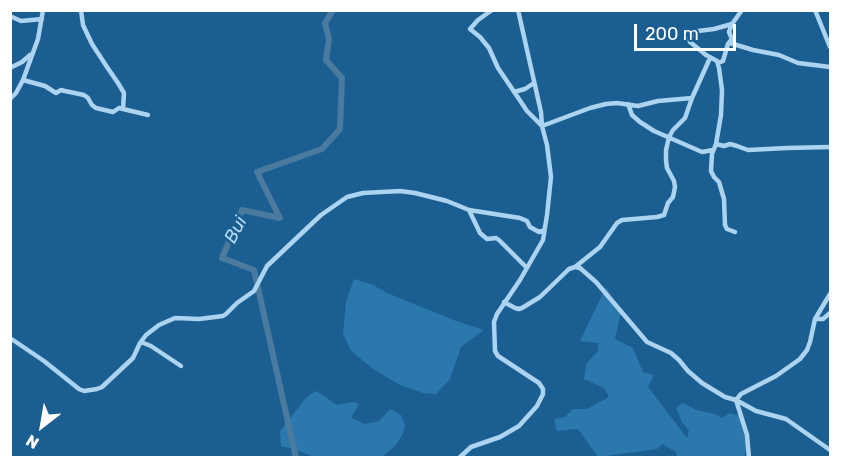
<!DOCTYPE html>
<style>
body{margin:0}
#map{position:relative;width:841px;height:468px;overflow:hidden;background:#1b5f92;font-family:Rubik,sans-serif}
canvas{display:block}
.frame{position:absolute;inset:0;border:12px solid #fff;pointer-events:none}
.north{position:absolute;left:12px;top:396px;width:60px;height:60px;-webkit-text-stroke:4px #1b5f92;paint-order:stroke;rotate:211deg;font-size:16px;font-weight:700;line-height:24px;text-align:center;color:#fff}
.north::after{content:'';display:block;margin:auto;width:21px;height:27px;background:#fff;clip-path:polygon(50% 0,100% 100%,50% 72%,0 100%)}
.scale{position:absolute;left:634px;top:24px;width:102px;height:27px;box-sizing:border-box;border:3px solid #fff;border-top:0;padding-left:8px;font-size:18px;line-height:21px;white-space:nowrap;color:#fff;-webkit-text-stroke:4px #1b5f92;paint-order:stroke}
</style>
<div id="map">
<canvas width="841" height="468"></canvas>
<div class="frame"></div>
<div class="north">N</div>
<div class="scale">200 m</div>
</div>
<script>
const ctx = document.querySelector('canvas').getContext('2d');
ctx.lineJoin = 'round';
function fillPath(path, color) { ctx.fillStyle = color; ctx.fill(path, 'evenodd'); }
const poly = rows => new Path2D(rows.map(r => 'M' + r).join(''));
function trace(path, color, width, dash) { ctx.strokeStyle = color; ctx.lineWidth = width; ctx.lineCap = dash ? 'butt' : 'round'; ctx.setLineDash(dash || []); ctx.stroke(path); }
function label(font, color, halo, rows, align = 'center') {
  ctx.font = font + ' Rubik,sans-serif'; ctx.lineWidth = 5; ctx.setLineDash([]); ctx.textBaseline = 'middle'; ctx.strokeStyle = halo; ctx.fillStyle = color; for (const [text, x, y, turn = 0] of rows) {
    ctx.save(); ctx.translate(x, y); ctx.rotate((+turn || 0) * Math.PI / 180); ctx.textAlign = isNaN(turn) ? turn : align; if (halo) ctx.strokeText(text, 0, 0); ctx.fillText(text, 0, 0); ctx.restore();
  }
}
fillPath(poly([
 [354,279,373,285,387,293,456,321,484,330,461,347,450,379,436,394,423,393,400,385,373,369,351,351,343,334,346,302],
 [606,287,621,312,615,339,633,348,643,372,654,375,648,387,687,438,689,431,682,422,676,408,682,403,697,410,714,414,722,418,730,413,740,416,747,428,749,441,744,457,677,457,676,452,662,444,657,449,598,457,578,429,557,431,554,419,565,417,573,409,587,409,609,397,604,388,584,379,586,364,598,351,598,343,580,341],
 [315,391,323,395,336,405,353,402,359,404,351,418,365,424,379,421,390,409,401,415,405,425,403,434,396,445,382,457,314,457,295,449,281,446,280,431,306,398]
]), '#2b78ae');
trace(poly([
 [296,458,254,270,222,258,242,210,280,218,257,172,322,149,340,129,342,78,326,60,329,39,325,23,333,10]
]), '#4a7a9e', 6);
trace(poly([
 [81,10,83,25,92,44,107,67,118,83,124,93,123,109,148,115],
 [492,10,478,20,470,29,480,37,489,48,498,68,519,99,527,111,542,126,590,108,606,104,617,103,638,106,658,101,692,98],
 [815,10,830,47],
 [10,16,21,21,42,19],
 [732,24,714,29,698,31,689,38,690,42,706,55,717,61,719,68,722,90,721,115,716,144,712,154,711,171,714,177,719,182,724,199,725,225,727,229,735,232],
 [730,43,753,50,779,55,798,63,830,67],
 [718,63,723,61,728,44,732,39,729,32,732,24,742,10],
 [10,68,22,62,30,55],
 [23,80,45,86,56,93,61,90,65,91,84,95,88,98,92,105,96,108,113,112,119,108,123,109],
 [514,92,525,89,534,83],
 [10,99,16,93,23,80,38,39,43,10],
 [628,104,632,115,640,122,654,131,702,152,713,150],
 [716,144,724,146,730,144,737,146,748,150,787,148,830,147],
 [469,210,480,233,487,239,496,238,499,240,527,268],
 [575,267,600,247,617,223,622,220,657,217,664,215,668,203,673,197,675,187,674,181,667,168,666,160,666,150,669,137,673,130,685,118,692,98,710,58],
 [504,302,515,308,519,309,522,308,540,297,569,269,575,267,580,268,596,282,647,342,671,353,679,360,688,371,702,383,725,397,736,400,756,411,786,419,830,450],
 [815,319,823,319,830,313],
 [10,338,44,361,79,389,84,391,97,389,102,387,133,358,140,343,146,335,159,325,175,318,199,319,223,316,226,314,237,303,254,291,267,266,321,215,347,197,363,193,400,191,415,193,447,201,469,210,520,218,527,221,530,227,539,232,544,230],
 [141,342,151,346,181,366],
 [736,400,741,394,776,376,800,359,807,350,810,342,815,319,830,294],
 [736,400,747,435,749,458],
 [459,458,471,447,500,437,519,426,537,406,543,394,543,389,539,383,498,356,495,351,494,322,497,314,520,280,543,240,547,215,551,177,547,145,542,126,541,112,518,10]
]), '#acd3ef', 4.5);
label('italic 18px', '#b8dcf6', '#1b5f92', [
 ["Bui",236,230,-62]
]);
</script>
